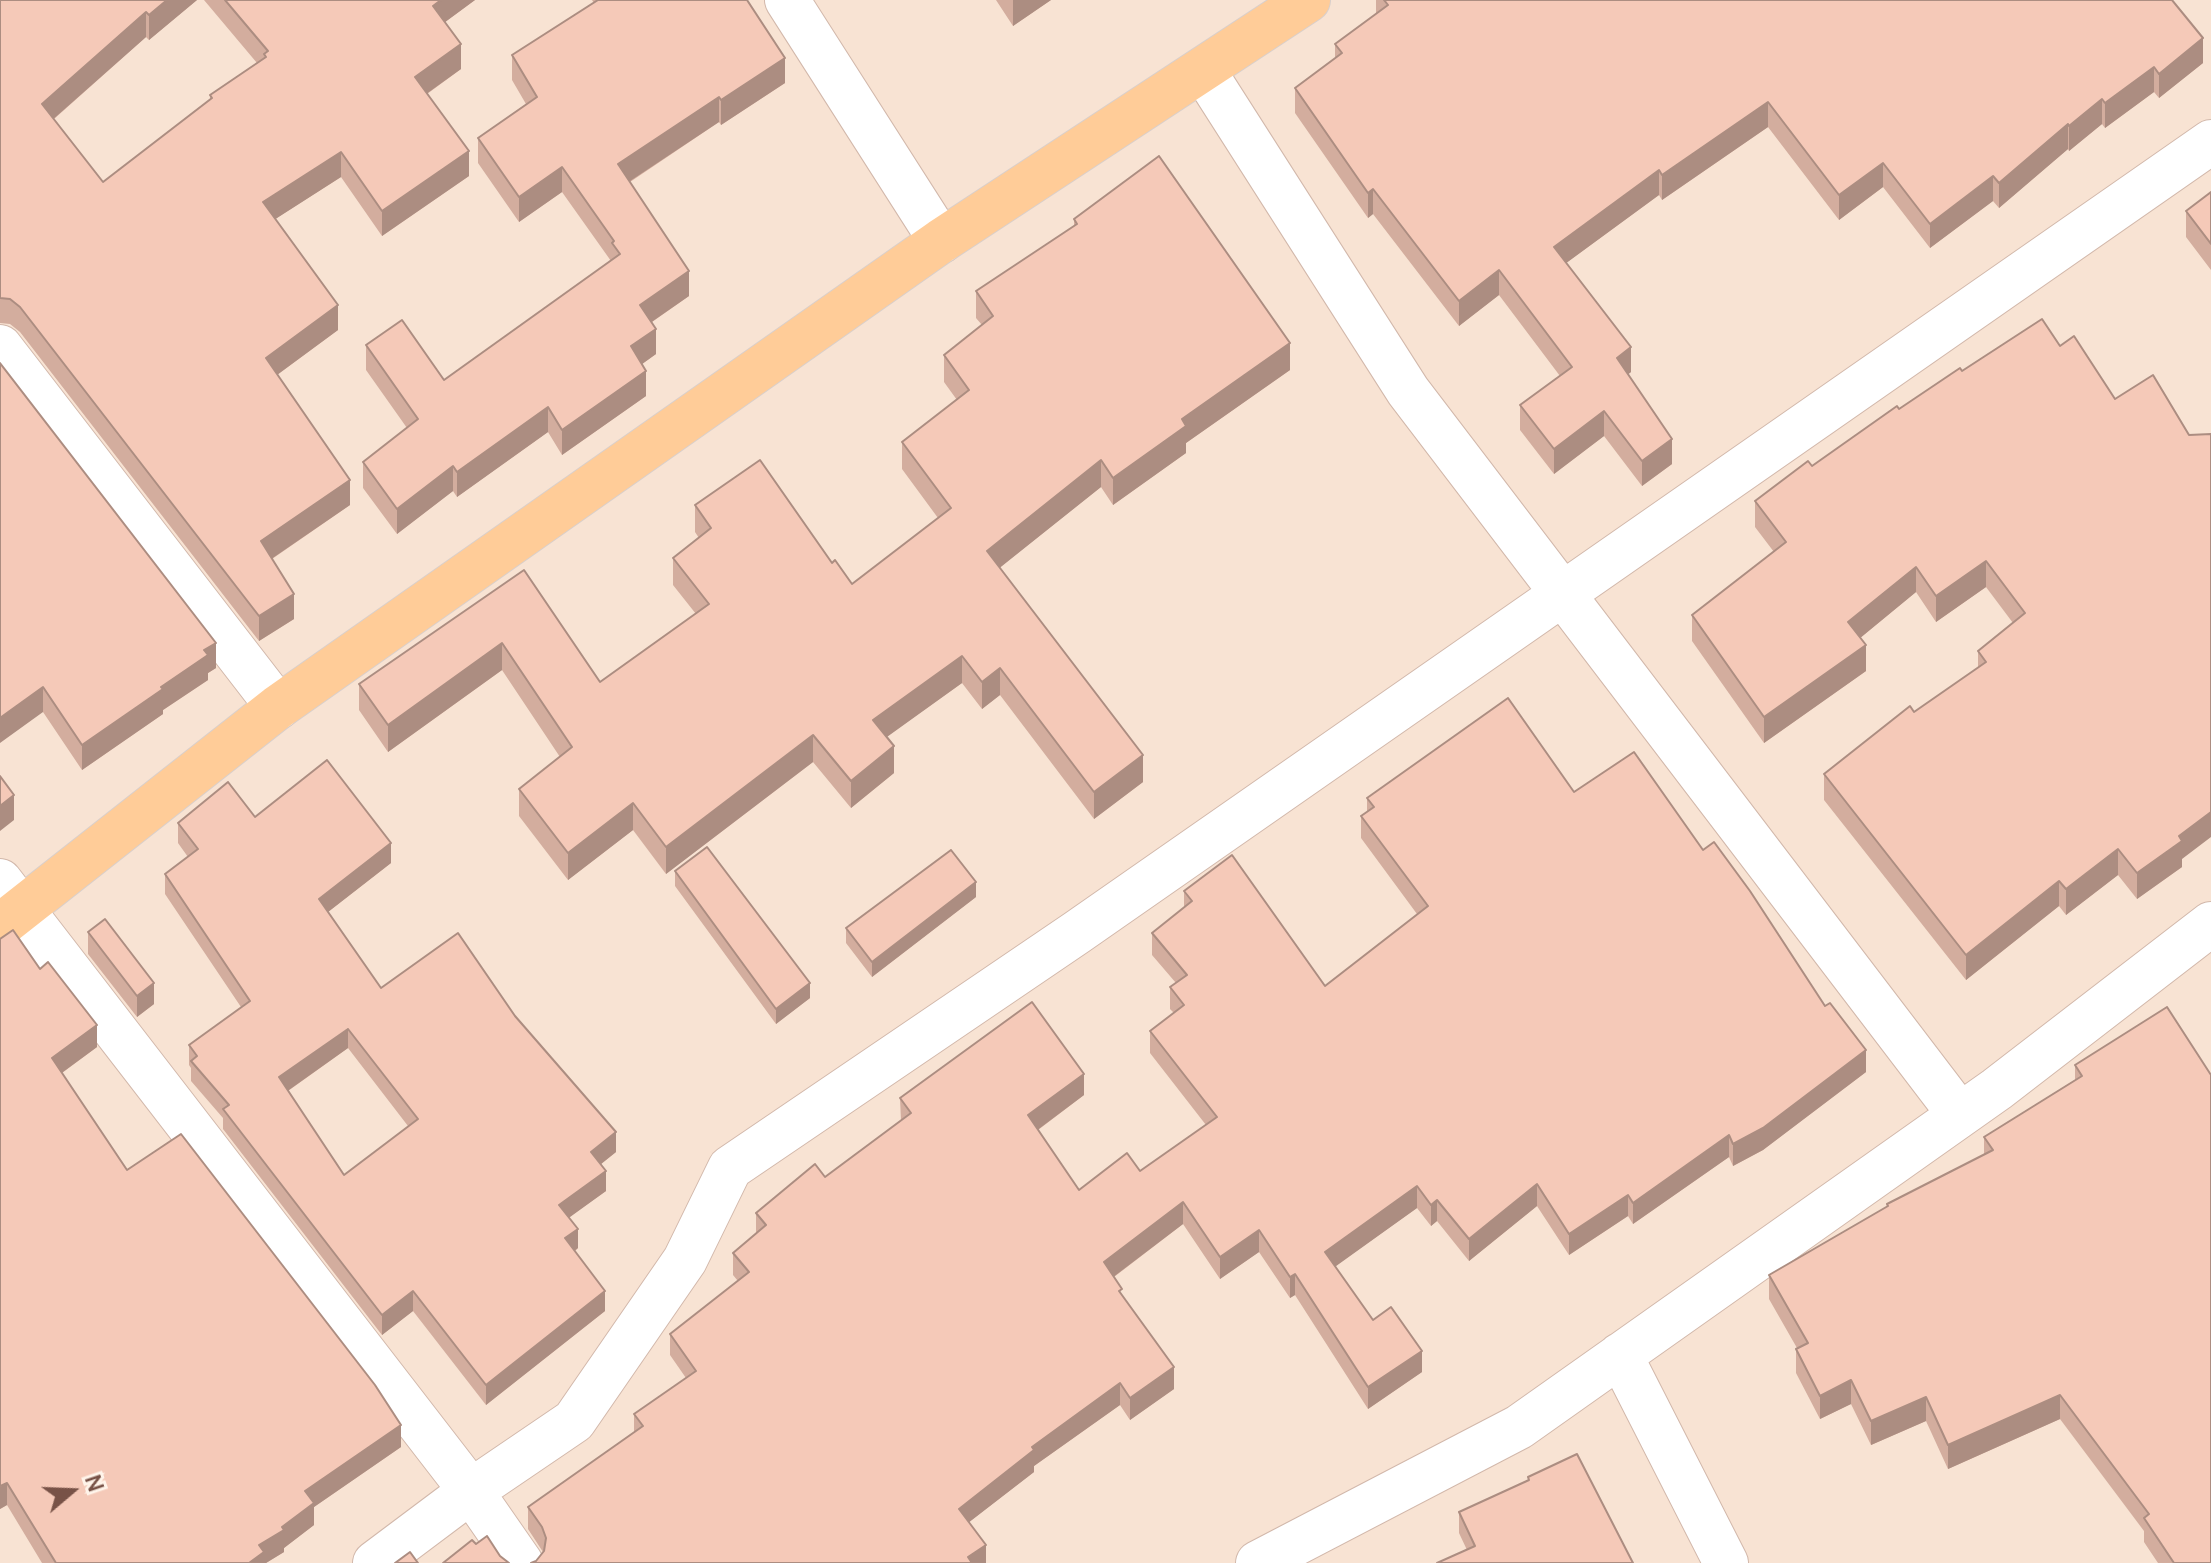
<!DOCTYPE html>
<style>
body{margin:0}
#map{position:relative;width:2211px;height:1563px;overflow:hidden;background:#fef0e3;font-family:Manrope,sans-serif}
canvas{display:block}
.north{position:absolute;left:32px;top:1451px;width:80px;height:80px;-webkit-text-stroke:6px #fff4ea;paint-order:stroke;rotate:71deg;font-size:22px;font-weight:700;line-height:32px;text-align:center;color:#785247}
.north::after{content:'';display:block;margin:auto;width:28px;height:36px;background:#785247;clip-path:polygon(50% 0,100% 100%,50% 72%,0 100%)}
</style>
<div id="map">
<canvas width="2211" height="1563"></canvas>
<div class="north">N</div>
</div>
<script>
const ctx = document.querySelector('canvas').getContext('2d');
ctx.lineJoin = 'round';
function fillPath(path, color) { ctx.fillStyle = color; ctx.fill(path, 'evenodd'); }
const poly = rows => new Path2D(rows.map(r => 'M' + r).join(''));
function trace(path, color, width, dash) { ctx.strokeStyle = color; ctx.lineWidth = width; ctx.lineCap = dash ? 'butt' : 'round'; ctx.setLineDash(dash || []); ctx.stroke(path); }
fillPath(poly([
 [0,0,2211,0,2211,1563,0,1563]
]), '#f8e3d3');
const minor = poly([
 [787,0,941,241],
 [1203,70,1408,391,1960,1115],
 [0,347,278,707],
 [0,881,471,1491,521,1563],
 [1620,1355,1726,1563],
 [375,1563,471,1491,574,1421,685,1260,730,1168,1076,933,2211,142],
 [1258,1563,1519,1427,1997,1089,2211,924]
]);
const major = poly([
 [0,926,278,707,941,241,1308,0]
]);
trace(minor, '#d2b8ab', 46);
trace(major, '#d9cfcb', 46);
trace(minor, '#fff', 44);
trace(major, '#ffcc98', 44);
fillPath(poly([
 [0,0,197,0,149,40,146,37,54,119,103,182,210,99,210,95,257,63,204,0,475,0,445,22,461,69,427,94,469,176,382,236,341,177,275,219,338,330,277,375,350,505,272,559,294,619,259,641,20,332,10,324,0,323],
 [592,0,747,0,785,83,721,125,719,122,630,182,689,296,652,322,656,354,642,364,646,396,562,455,548,432,457,497,453,491,397,534,363,488,363,462,407,428,366,370,366,345,444,380,611,261,562,192,519,222,478,163,478,138,526,104,512,80,512,55,594,3],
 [996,0,1051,0,1013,26],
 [1376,0,2172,0,2203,63,2159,98,2154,92,2105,128,2102,124,2069,151,2068,149,1999,208,1993,201,1930,248,1883,187,1839,220,1768,127,1662,200,1659,195,1566,263,1631,372,1628,374,1672,464,1642,486,1604,436,1554,474,1520,430,1520,405,1560,376,1499,295,1459,326,1373,214,1368,218,1295,113,1295,88,1335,58,1335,44,1376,14],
 [2211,192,2211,270,2186,237,2186,211],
 [1074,219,1290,370,1186,443,1186,453,1113,505,1101,487,1000,567,1143,782,1094,819,1000,695,982,709,962,683,886,737,894,773,851,808,813,762,666,874,633,830,568,880,519,816,519,789,560,757,502,670,388,752,359,710,359,684,524,570,600,682,696,614,673,585,673,558,699,538,695,532,695,505,832,563,852,584,938,518,902,469,902,442,957,400,944,382,944,355,982,325,976,318,976,291,1074,226],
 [0,363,216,668,208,673,208,680,163,710,163,714,82,770,43,712],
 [1897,406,2182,859,2182,867,2137,899,2118,875,2066,915,2059,906,1966,980,1824,800,1824,774,1978,668,1978,651,2013,623,1986,587,1936,622,1916,592,1860,638,1866,671,1764,743,1692,641,1692,615,1774,552,1755,527,1755,501,1812,466],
 [1574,792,1703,850,1866,1072,1763,1150,1733,1166,1729,1157,1633,1224,1628,1216,1569,1255,1537,1206,1469,1261,1437,1221,1431,1226,1417,1208,1335,1266,1373,1320,1422,1372,1368,1409,1295,1295,1290,1298,1259,1252,1220,1279,1183,1224,1114,1277,1122,1295,1174,1389,1130,1420,1120,1405,1034,1466,1034,1472,969,1522,986,1563,536,1561,543,1552,528,1529,528,1507,634,1432,634,1414,686,1378,670,1355,670,1334,738,1281,733,1275,733,1253,756,1234,756,1213,825,1177,901,1121,900,1098,1084,1095,1038,1130,1079,1190,1140,1171,1206,1125,1150,1053,1150,1031,1174,1013,1170,1009,1170,987,1176,983,1152,955,1152,933,1184,907,1184,891,1325,986,1417,914,1361,838,1361,816,1367,812,1367,798],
 [255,817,391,863,328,912,381,988,515,1016,616,1152,601,1164,606,1191,569,1217,578,1248,575,1251,605,1311,486,1405,413,1311,382,1335,223,1129,223,1118,191,1081,191,1068,189,1065,189,1045,241,1007,165,894,165,874,188,857,178,843,178,823],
 [348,1048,408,1126,344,1175,288,1091],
 [675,871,810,998,776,1024,675,886],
 [976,897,872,977,846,943,846,928],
 [88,932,154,1004,137,1017,88,954],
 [0,939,97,1047,62,1073,127,1170,401,1447,314,1507,314,1525,284,1548,284,1552,266,1563,42,1563,7,1505,0,1509],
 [2167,1007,2211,1563,2158,1563,2144,1542,2144,1531,2060,1419,1948,1469,1926,1421,1871,1445,1851,1404,1820,1419,1796,1373,1796,1349,1797,1348,1769,1299,1769,1275,1887,1207,1887,1204,1984,1155,1984,1137,2075,1080,2075,1065],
 [1528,1477,1633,1563,1467,1550,1459,1533,1459,1512,1528,1480]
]), '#d3ad9e');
fillPath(poly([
 [167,0,197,0,149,40,149,15],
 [441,0,475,0,433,31,433,6],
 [1013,0,1051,0,1013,26],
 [146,12,146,37,42,129,42,104],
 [2203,38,2203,63,2159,98,2159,74],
 [461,44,461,69,415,102,415,77],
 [785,58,785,83,721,125,721,100],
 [2154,67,2154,92,2105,128,2105,103],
 [719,97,719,122,618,189,618,164],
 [2102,99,2102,124,2069,151,2069,126],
 [1768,102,1768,127,1662,200,1662,175],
 [2068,124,2068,149,1999,208,1999,183],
 [469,151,469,176,382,236,382,211],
 [341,152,341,177,263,227,263,202],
 [1883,163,1883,187,1839,220,1839,195],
 [562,167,562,192,519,222,519,197],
 [1659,170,1659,195,1554,272,1554,247],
 [1993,176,1993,201,1930,248,1930,224],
 [1373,189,1373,214,1368,218,1368,193],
 [1499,270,1499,295,1459,326,1459,301],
 [689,271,689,296,640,330,640,305],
 [338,305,338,330,266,383,266,358],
 [656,329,656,354,631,372,631,346],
 [1290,343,1290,370,1186,443,1186,453,1113,505,1113,478,1182,419],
 [1631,347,1631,372,1617,383,1617,358],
 [646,371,646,396,562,455,562,430],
 [548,407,548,432,457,497,457,472],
 [1604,411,1604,436,1554,474,1554,449],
 [1672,439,1672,464,1642,486,1642,461],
 [1101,460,1101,487,987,578,987,551],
 [453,466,453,491,397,534,397,509],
 [350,480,350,505,261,566,261,541],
 [1986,561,1986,587,1936,622,1936,596],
 [1916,567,1916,592,1848,648,1848,622],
 [294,594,294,619,259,641,259,616],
 [216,643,216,668,208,673,208,680,163,710,163,714,82,770,82,745,161,687,204,650],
 [502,643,502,670,388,752,388,725],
 [1866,645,1866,671,1764,743,1764,717],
 [962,656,962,683,873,747,873,720],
 [1000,668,1000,695,982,709,982,682],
 [43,687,43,712,0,743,0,718],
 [813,735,813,762,666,874,666,847],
 [894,746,894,773,851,808,851,781],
 [1143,755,1143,782,1094,819,1094,792],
 [14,795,14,820,0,831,0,806],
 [633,803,633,830,568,880,568,853],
 [2211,812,2211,837,2182,859,2182,867,2137,899,2137,873,2179,836],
 [391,843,391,863,319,919,319,899],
 [2118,849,2118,875,2066,915,2066,889],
 [2059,881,2059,906,1966,980,1966,955],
 [976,882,976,897,872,977,872,962],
 [154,983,154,1004,137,1017,137,996],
 [810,983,810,998,776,1024,776,1009],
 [97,1025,97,1047,52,1080,52,1058],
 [348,1029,348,1048,279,1097,279,1077],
 [1866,1050,1866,1072,1763,1150,1733,1166,1733,1144],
 [1084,1074,1084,1095,1028,1137,1028,1115],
 [616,1132,616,1152,591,1172,591,1152],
 [1729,1135,1729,1157,1633,1224,1633,1203],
 [606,1171,606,1191,559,1225,559,1205],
 [1537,1184,1537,1206,1469,1261,1469,1239],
 [1417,1186,1417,1208,1325,1274,1325,1252],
 [1628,1195,1628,1216,1569,1255,1569,1234],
 [1437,1200,1437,1221,1431,1226,1431,1205],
 [1183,1202,1183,1224,1104,1284,1104,1262],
 [578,1229,578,1248,565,1258,565,1238],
 [1259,1230,1259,1252,1220,1279,1220,1257],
 [1295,1274,1295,1295,1290,1298,1290,1277],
 [413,1291,413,1311,382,1335,382,1315],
 [605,1291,605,1311,486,1405,486,1385],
 [1422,1351,1422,1372,1368,1409,1368,1387],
 [1174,1367,1174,1389,1130,1420,1130,1398],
 [1851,1380,1851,1404,1820,1419,1820,1396],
 [1120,1383,1120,1405,1034,1466,1034,1472,959,1530,959,1509,1032,1447],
 [2060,1395,2060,1419,1948,1469,1948,1445],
 [1926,1397,1926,1421,1871,1445,1871,1421],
 [401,1425,401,1447,314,1507,314,1525,284,1548,284,1552,266,1563,249,1563,259,1545,305,1491],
 [7,1483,7,1505,0,1509,0,1487],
 [986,1545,986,1563,968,1563,968,1557]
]), '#ac8d81');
const building = poly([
 [0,0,167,0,149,15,146,12,42,104,103,182,212,98,210,95,266,57,264,54,268,51,225,0,441,0,433,6,461,44,415,77,469,151,382,211,341,152,263,202,338,305,266,358,350,480,261,541,294,594,259,616,20,307,10,299,0,298,0,0],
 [598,0,747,0,785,58,721,100,719,97,618,164,689,271,640,305,656,329,631,346,646,371,562,430,548,407,457,472,453,466,397,509,363,462,418,419,366,345,402,320,444,380,620,254,612,243,614,241,562,167,519,197,478,138,537,97,512,55,598,0],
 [1384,0,2172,0,2203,38,2159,74,2154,67,2105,103,2102,99,2069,126,2068,124,1999,183,1993,176,1930,224,1883,163,1839,195,1768,102,1662,175,1659,170,1554,247,1631,347,1617,358,1672,439,1642,461,1604,411,1554,449,1520,405,1572,367,1499,270,1459,301,1373,189,1368,193,1295,88,1342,53,1335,44,1388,5,1384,0],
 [1159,156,1290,343,1182,419,1186,426,1113,478,1101,460,987,551,1143,755,1094,792,1000,668,982,682,962,656,873,720,894,746,851,781,813,735,666,847,633,803,568,853,519,789,572,747,502,643,388,725,359,684,524,570,600,682,709,604,673,558,711,528,695,505,760,460,832,563,835,560,852,584,951,508,902,442,969,390,944,355,993,316,976,291,1077,224,1074,219,1159,156],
 [2211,192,2211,244,2186,211,2211,192],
 [2042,319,2060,346,2074,336,2115,399,2153,375,2189,435,2211,434,2211,812,2179,836,2182,841,2137,873,2118,849,2066,889,2059,881,1966,955,1824,774,1910,706,1914,712,1986,662,1978,651,2025,613,1986,561,1936,596,1916,567,1848,622,1866,645,1764,717,1692,615,1786,542,1755,501,1808,461,1812,466,1897,406,1899,409,1960,368,1962,371,2042,319],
 [0,363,216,643,204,650,208,655,161,687,163,689,82,745,43,687,0,718,0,363],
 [1508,698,1574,792,1634,752,1703,850,1714,842,1750,891,1825,1006,1830,1003,1866,1050,1763,1128,1733,1144,1729,1135,1633,1203,1628,1195,1569,1234,1537,1184,1469,1239,1437,1200,1431,1205,1417,1186,1325,1252,1373,1320,1391,1307,1422,1351,1368,1387,1295,1274,1290,1277,1259,1230,1220,1257,1183,1202,1104,1262,1122,1289,1119,1291,1174,1367,1130,1398,1120,1383,1032,1447,1034,1450,959,1509,986,1545,968,1557,972,1563,531,1563,536,1561,544,1551,546,1538,542,1527,528,1507,643,1426,634,1414,696,1371,670,1334,749,1272,733,1253,766,1225,756,1213,815,1164,825,1177,911,1113,900,1098,1032,1002,1084,1074,1028,1115,1079,1190,1127,1153,1140,1171,1217,1117,1150,1031,1184,1005,1170,987,1187,975,1152,933,1192,901,1184,891,1232,855,1325,986,1428,906,1361,816,1374,807,1367,798,1508,698],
 [327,760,391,843,319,899,381,988,458,933,515,1016,616,1132,591,1152,606,1171,559,1205,578,1229,565,1238,605,1291,486,1385,413,1291,382,1315,223,1109,229,1105,191,1061,197,1056,189,1045,250,1001,165,874,198,849,178,823,228,782,255,817,327,760],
 [348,1029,418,1119,344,1175,279,1077,348,1029],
 [0,776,14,795,0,806,0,776],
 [707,847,810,983,776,1009,675,871,707,847],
 [951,850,976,882,872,962,846,928,951,850],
 [105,919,154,983,137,996,88,932,105,919],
 [13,930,40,969,48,962,97,1025,52,1058,127,1170,181,1134,375,1385,401,1425,305,1491,314,1503,282,1527,284,1530,259,1545,264,1552,249,1563,56,1563,7,1483,0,1486,0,939,13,930],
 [2167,1007,2211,1075,2211,1563,2174,1563,2144,1518,2149,1514,2060,1395,1948,1445,1926,1397,1871,1421,1851,1380,1820,1396,1796,1349,1808,1343,1769,1275,1888,1206,1887,1204,1993,1150,1984,1137,2082,1076,2075,1065,2167,1007],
 [1577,1454,1633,1563,1437,1563,1475,1546,1459,1512,1529,1480,1528,1477,1577,1454],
 [487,1536,500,1556,509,1563,443,1563,472,1540,476,1544,487,1536],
 [410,1552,418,1563,395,1563,410,1552]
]);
fillPath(building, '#f5c9b8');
trace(building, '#ac8d81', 2);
</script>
